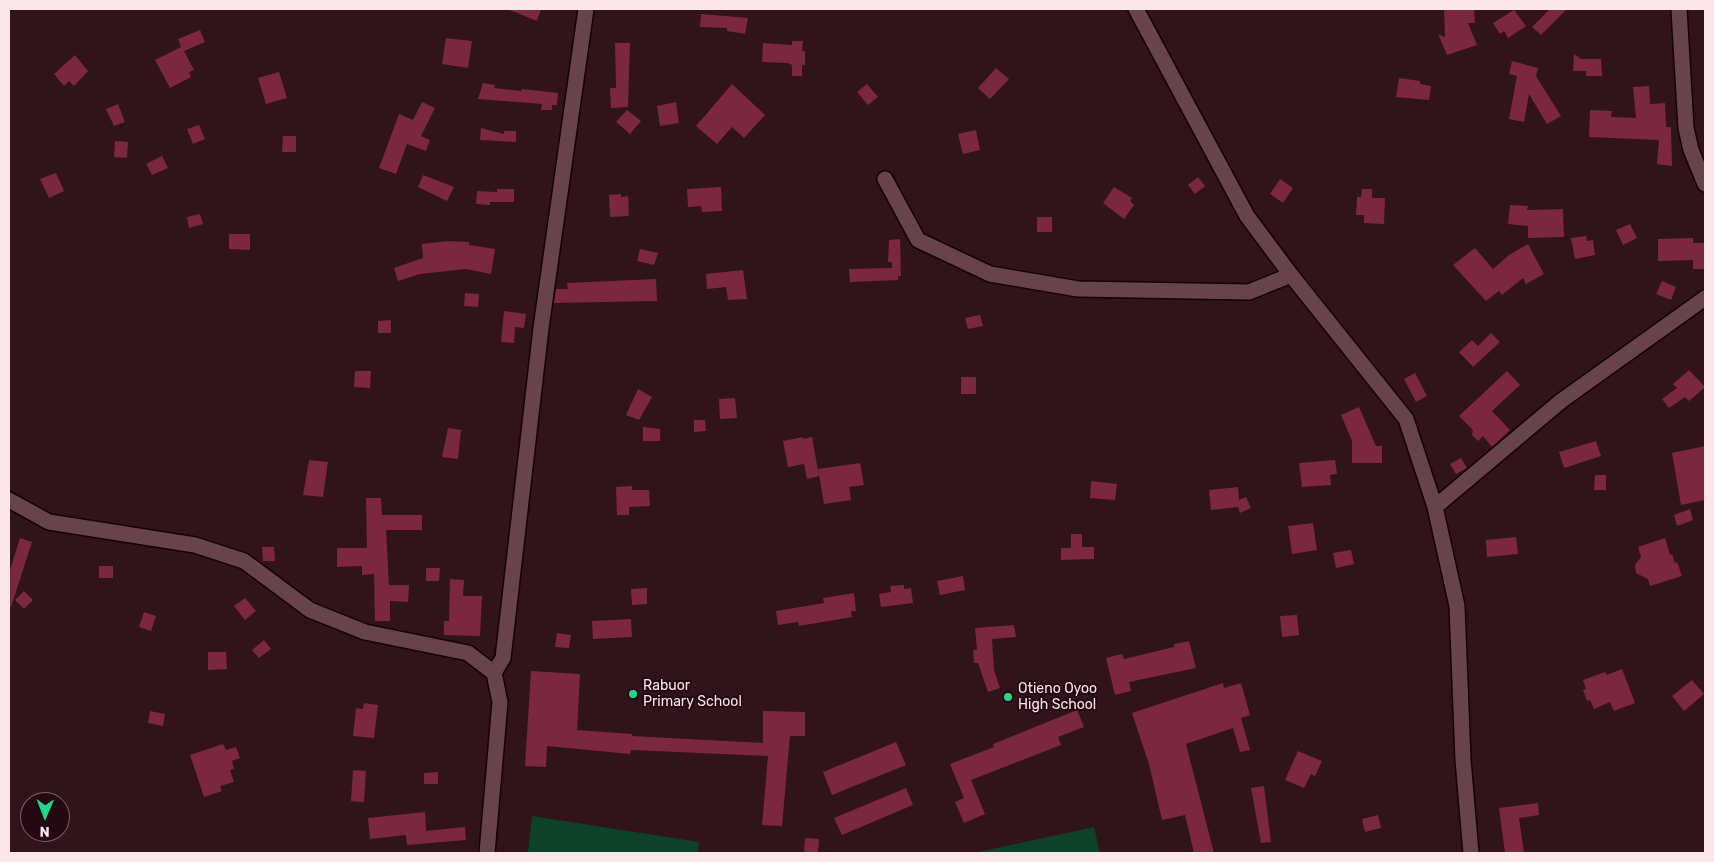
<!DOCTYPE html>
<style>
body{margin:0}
#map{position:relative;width:1714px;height:862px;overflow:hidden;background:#30131b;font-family:Rubik,sans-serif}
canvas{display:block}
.frame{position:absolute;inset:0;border:10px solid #fbe6ea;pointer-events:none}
.north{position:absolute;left:20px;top:792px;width:50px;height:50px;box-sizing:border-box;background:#250912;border:1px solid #7b6168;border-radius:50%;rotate:181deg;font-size:14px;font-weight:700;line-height:20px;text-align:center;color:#fbe6ea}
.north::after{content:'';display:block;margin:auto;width:18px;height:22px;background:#20d887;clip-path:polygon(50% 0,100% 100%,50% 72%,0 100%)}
</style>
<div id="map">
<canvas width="1714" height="862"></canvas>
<div class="frame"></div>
<div class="north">N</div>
</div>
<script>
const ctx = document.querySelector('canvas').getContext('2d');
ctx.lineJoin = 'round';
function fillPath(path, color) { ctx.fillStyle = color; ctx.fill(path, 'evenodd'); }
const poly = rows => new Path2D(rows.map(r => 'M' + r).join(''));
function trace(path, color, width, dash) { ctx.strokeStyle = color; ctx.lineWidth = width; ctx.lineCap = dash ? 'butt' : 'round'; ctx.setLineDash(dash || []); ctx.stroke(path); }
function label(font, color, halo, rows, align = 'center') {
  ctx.font = font + ' Rubik,sans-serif'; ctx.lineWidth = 4; ctx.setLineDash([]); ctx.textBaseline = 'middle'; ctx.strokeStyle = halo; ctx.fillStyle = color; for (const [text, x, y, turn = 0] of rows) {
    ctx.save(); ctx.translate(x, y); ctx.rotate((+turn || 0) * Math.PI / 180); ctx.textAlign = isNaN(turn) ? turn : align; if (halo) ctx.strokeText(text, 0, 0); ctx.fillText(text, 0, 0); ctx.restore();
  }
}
fillPath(poly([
 [532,816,699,842,698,853,528,853],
 [1094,827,1100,853,974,853]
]), '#0e4228');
fillPath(poly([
 [507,9,541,9,537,21],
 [1444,9,1474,9,1475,23,1468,23,1477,45,1447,55,1438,34,1445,37],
 [1550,9,1567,9,1541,35,1532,27],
 [1514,10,1526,26,1508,38,1504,31,1500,34,1493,23],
 [701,14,748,18,745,34,727,31,727,28,700,27],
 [200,30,205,42,184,51,194,70,189,72,191,77,170,88,155,60,181,47,178,39],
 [446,38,472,41,468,68,442,64],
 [792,41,803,41,802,51,805,51,805,65,802,65,802,76,792,76,792,65,788,63,762,62,763,43,792,45],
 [615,43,630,43,628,107,611,108,610,88,616,88],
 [1574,54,1581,59,1601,59,1602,76,1586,76,1586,71,1573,71],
 [75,55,88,71,74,86,69,81,64,86,54,74],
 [1512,61,1538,68,1536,76,1561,116,1547,124,1529,94,1524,122,1509,119,1517,76,1509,74],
 [996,68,1009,79,990,99,978,88],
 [279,72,287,98,266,104,258,78],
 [1399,78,1420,81,1420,84,1431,86,1429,100,1396,97],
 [483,83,495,85,494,88,521,91,522,89,558,93,557,105,552,105,552,110,541,110,542,104,478,99],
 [732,84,765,115,744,138,732,127,717,144,696,126],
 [867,84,878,97,868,105,857,92],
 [1649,86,1650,104,1665,103,1666,127,1671,127,1672,166,1657,164,1659,140,1589,137,1590,110,1612,111,1611,117,1636,118,1633,87],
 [422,102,435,108,421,136,430,140,426,151,407,144,396,174,379,168,399,114,413,120],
 [676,102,679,123,660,126,657,106],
 [118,104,125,122,114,126,106,109],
 [627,110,641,121,630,134,616,122],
 [199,125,205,139,193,144,187,129],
 [481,128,504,134,504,131,516,131,516,142,480,140],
 [976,130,980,150,963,154,958,134],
 [283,136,296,136,296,152,282,152],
 [115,141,128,142,127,158,114,157],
 [162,156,168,168,152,175,146,164],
 [56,173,64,191,49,198,40,179],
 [423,175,454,187,447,201,418,187],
 [1198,177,1205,186,1195,194,1188,185],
 [1280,179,1293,188,1283,203,1270,194],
 [721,187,722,211,702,212,701,206,688,207,687,189],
 [1114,187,1132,198,1130,201,1134,205,1124,219,1103,203],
 [497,189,514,189,514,202,490,202,490,205,476,204,477,191,497,192],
 [1362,189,1372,189,1372,198,1385,198,1384,224,1364,223,1364,215,1356,215,1357,197,1361,197],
 [621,194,621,197,628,196,629,216,610,217,609,195],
 [1510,205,1528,206,1527,210,1563,209,1564,237,1528,238,1528,226,1508,224],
 [200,214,203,224,189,228,187,217],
 [1037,217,1052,217,1052,232,1037,232],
 [1630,224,1637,238,1623,245,1616,230],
 [229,234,250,234,250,250,229,249],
 [1586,236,1587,241,1593,240,1595,255,1575,259,1571,238],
 [1693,238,1693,243,1705,243,1705,269,1693,269,1693,260,1658,261,1658,239],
 [900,239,901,276,898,276,898,280,850,282,849,269,892,268,892,262,888,262,889,240],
 [448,241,469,242,469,245,495,249,491,274,466,269,420,274,398,281,394,268,423,258,422,244],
 [1528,244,1544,274,1526,284,1523,278,1502,295,1499,291,1486,301,1453,265,1475,248,1493,269,1509,255],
 [640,249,658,253,654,265,637,261],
 [743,270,747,299,728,300,726,287,707,289,706,274],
 [656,279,657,301,554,303,556,289,568,289,567,283],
 [1662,281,1676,287,1671,300,1656,294],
 [465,293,479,294,478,307,464,306],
 [504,311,526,314,524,328,515,327,514,343,501,342],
 [980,315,983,326,968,329,965,318],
 [391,320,391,333,378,333,378,321],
 [1491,333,1500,342,1473,367,1459,352,1472,340,1478,346],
 [1689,370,1705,387,1689,401,1685,397,1669,408,1662,399,1677,388,1673,384],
 [355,371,371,371,370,388,354,387],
 [1507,371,1520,385,1492,411,1510,430,1492,447,1483,436,1478,441,1472,435,1473,430,1459,416],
 [1415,373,1427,396,1416,402,1404,379],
 [961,377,976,377,976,394,961,394],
 [638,389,652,397,639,420,626,415],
 [735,398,737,418,720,419,719,399],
 [1359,407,1376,446,1382,446,1382,463,1352,463,1352,441,1341,415],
 [694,420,705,420,706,431,694,432],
 [643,427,660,429,660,441,643,441],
 [448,428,461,430,458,459,442,457],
 [803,437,803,439,812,437,819,476,807,479,804,464,788,467,783,441],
 [1596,441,1601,456,1564,468,1559,452],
 [1705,446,1705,500,1681,505,1672,453],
 [1461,458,1467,468,1456,474,1450,464],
 [309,460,328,462,323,497,303,495],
 [1335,460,1337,474,1330,475,1331,485,1302,487,1299,463],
 [860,463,864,485,849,487,851,500,824,504,818,469],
 [1595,475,1606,475,1606,490,1594,490],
 [1091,481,1117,484,1115,500,1090,498],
 [632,486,632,490,649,490,650,506,629,507,629,515,617,515,616,487],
 [1238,487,1239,500,1246,497,1251,508,1240,513,1238,507,1211,510,1209,490],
 [366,498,381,498,382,515,422,515,422,530,386,530,389,585,409,585,408,602,390,601,390,621,375,621,374,574,362,575,362,566,337,567,337,548,367,548],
 [1690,509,1693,520,1677,526,1674,515],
 [1313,523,1317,550,1292,554,1288,526],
 [1071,534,1082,534,1082,547,1094,547,1094,559,1061,560,1061,548,1071,548],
 [1516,537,1518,554,1487,557,1486,540],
 [20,538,32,542,11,607,9,606,9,573],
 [1665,538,1670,555,1672,554,1675,563,1677,562,1682,576,1650,586,1648,579,1636,573,1635,565,1641,557,1638,547],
 [262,547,274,547,275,561,263,561],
 [1351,550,1354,564,1336,568,1333,553],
 [99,566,113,566,113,578,99,578],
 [426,568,440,568,439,581,426,581],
 [963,576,965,590,940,595,937,581],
 [450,579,464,580,463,596,482,596,480,636,444,635,444,621,449,621],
 [904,585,904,589,911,588,913,603,881,607,879,594,891,592,890,586],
 [647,588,647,604,632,605,631,589],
 [24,591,33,600,24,609,15,600],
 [854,593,856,611,851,611,852,617,799,626,798,622,778,625,776,611,824,603,823,598],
 [245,598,256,611,245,620,234,606],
 [144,612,156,616,151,631,139,627],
 [1297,615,1299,635,1282,637,1280,616],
 [631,619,632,637,593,639,592,621],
 [1014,625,1016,637,992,639,994,670,1000,688,988,692,978,663,974,663,973,650,977,650,975,628],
 [557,633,571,635,569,648,555,647],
 [264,640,271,649,259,658,252,650],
 [1189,641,1196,668,1129,682,1131,691,1115,695,1106,658,1122,654,1124,659,1174,647,1174,644],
 [208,652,226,652,227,669,208,670],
 [1622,669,1635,703,1614,711,1610,702,1594,709,1590,700,1587,701,1583,690,1586,689,1583,680,1605,672,1607,675],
 [531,671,580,674,577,730,632,734,632,736,763,743,763,711,805,712,805,736,790,736,782,826,762,825,768,756,631,750,630,754,547,746,546,767,525,766],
 [1692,680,1704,694,1684,711,1672,696],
 [1223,683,1224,688,1241,683,1250,715,1241,718,1250,750,1240,752,1233,728,1186,744,1214,853,1194,853,1185,815,1162,820,1149,764,1132,713],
 [364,703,378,705,374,738,353,736,356,708,363,709],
 [1077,710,1084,727,1058,737,1061,745,971,780,985,814,964,823,955,802,964,798,950,764,994,747,993,744],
 [150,711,165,714,163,726,148,723],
 [896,742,906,765,832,795,823,772],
 [223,744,226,750,236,747,240,758,232,761,234,769,230,770,234,782,220,786,222,791,204,797,190,755],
 [1298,751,1322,761,1315,776,1311,774,1304,788,1285,780],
 [353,770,366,771,364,802,351,801],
 [438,772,438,784,424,784,424,773],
 [1264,786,1271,842,1261,843,1251,788],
 [906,788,913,805,842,835,834,818],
 [1538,803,1539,815,1519,818,1524,853,1505,853,1499,808],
 [425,812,426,831,465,827,466,840,407,845,406,835,370,839,368,818],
 [1378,815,1381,828,1365,832,1362,819],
 [805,838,819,839,818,853,804,853]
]), '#7c2742');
const street = poly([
 [1136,9,1247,216,1291,275,1406,419,1435,507,1457,606,1463,760,1471,853],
 [1679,9,1686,128,1691,150,1705,184],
 [885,179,918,240,990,274,1078,289,1249,292,1291,275],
 [9,500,49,522,195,545,244,561,310,610,365,632,468,653,494,673,500,702,487,853],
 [1435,507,1561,401,1705,298],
 [494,673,503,658,541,328,586,9]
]);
trace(street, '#160106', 18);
trace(street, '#67444c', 15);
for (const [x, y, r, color] of [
 [633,694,5,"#20d887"],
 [1008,697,5,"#20d887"]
]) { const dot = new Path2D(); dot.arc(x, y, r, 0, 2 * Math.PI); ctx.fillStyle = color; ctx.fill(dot); trace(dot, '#250912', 2); }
label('14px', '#fbe6ea', '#250912', [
 ["Rabuor",643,686],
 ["Primary School",643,702],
 ["Otieno Oyoo",1018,689],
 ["High School",1018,705]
], 'left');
</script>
